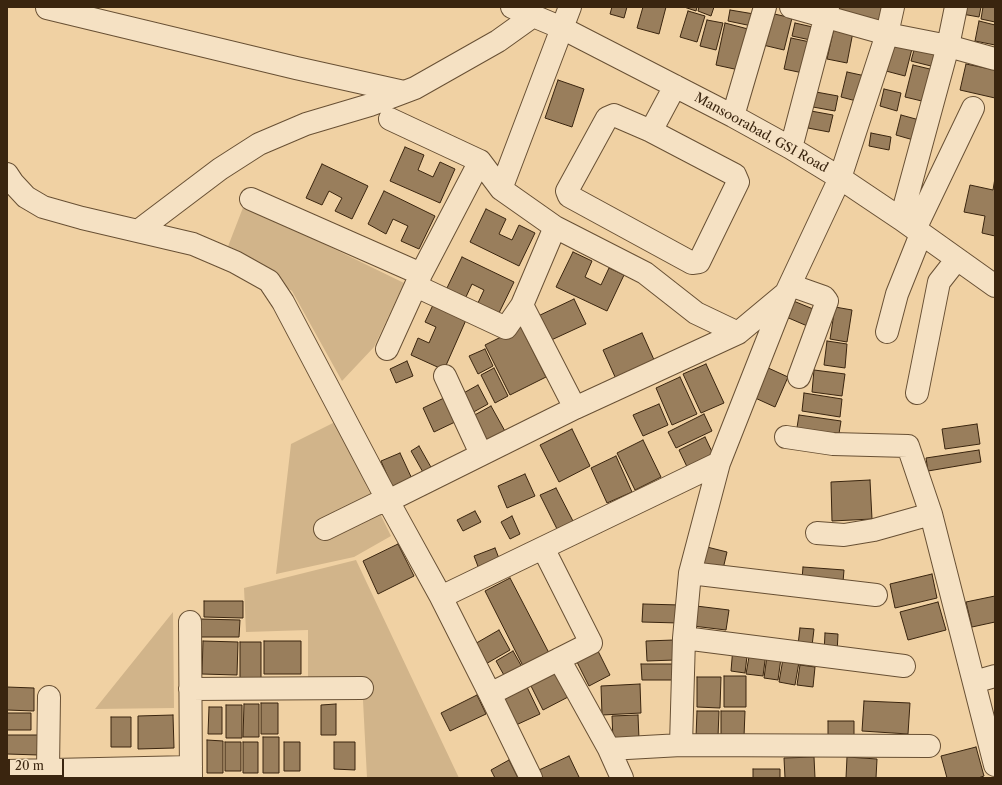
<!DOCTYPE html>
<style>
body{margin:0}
#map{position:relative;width:1002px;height:785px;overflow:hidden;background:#f0d1a3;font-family:"Libre Caslon Text",serif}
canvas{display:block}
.frame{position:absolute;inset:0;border:8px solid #3a250f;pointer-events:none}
.scale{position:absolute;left:8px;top:759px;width:56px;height:18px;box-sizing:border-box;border:2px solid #3a250f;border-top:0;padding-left:5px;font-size:12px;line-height:14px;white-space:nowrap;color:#3a250f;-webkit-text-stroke:3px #f5e1c3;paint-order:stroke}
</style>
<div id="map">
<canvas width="1002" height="785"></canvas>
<div class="frame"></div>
<div class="scale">20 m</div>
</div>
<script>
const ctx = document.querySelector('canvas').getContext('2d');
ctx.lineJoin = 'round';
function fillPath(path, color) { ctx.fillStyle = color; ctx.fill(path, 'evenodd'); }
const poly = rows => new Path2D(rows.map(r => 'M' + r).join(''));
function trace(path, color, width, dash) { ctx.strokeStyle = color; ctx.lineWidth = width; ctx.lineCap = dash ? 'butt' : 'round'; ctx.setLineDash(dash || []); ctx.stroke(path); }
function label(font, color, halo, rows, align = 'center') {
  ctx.font = font + ' "Libre Caslon Text",serif'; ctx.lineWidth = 4; ctx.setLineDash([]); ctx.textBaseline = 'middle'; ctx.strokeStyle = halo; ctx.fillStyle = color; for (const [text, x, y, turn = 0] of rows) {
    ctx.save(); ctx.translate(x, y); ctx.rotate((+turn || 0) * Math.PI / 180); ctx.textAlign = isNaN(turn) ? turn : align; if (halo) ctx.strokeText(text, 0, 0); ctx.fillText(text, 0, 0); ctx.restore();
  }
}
fillPath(poly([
 [244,205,404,283,374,347,342,381,292,291,227,249],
 [335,422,391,536,354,557,276,574,291,444],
 [356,560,459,778,367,778,362,681,308,682,308,630,246,632,244,588],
 [173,612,174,708,95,709]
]), '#d1b48a');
const building = poly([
 [612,7,627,7,624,18,610,14,612,7],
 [643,7,666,7,659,34,637,28,643,7],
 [684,7,697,7,696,11,684,7],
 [699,7,714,7,711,16,698,11,699,7],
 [834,7,883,7,879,21,834,8,834,7],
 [963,7,981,7,979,17,962,14,963,7],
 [983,7,995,7,995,22,981,19,983,7],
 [730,10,754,14,752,26,728,21,730,10],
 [688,11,705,16,697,42,680,37,688,11],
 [770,13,792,18,784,50,763,45,770,13],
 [707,20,723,23,716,50,700,46,707,20],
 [979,21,995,25,995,45,975,41,979,21],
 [725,23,748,29,739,70,716,65,725,23],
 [795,23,817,28,815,41,792,36,795,23],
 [834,28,853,32,847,63,827,59,834,28],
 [791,38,810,42,803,73,784,69,791,38],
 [894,39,913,45,905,76,886,71,894,39],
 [916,43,940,49,935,67,911,61,916,43],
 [966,64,995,70,995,98,960,90,966,64],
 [913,65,934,70,926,102,905,97,913,65],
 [847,72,870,77,864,103,841,97,847,72],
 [558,80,584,89,572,127,545,118,558,80],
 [884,89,901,93,897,111,880,106,884,89],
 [816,92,838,96,835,111,813,107,816,92],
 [811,111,833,115,829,132,808,128,811,111],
 [901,115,923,121,917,141,896,135,901,115],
 [871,133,891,137,889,150,869,146,871,133],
 [405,147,424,155,418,170,433,177,440,162,455,169,440,203,390,181,405,147],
 [322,164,368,186,352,219,335,211,342,198,329,191,322,205,306,198,322,164],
 [995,178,995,236,982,233,985,216,964,212,970,185,993,190,995,178],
 [384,191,435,216,419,249,401,241,408,226,393,219,386,234,368,224,384,191],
 [486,209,506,219,499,234,512,240,519,225,535,233,519,266,470,242,486,209],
 [573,252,592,261,585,277,601,285,609,268,624,275,607,311,556,287,573,252],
 [462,257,514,282,498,315,477,305,484,290,472,284,465,299,446,290,462,257],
 [574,299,586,324,547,342,536,317,574,299],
 [791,300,818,311,812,328,784,316,791,300],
 [433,305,466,320,444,370,411,355,418,338,429,343,436,327,425,322,433,305],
 [835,307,852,310,847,342,830,339,835,307],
 [521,327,546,377,510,395,485,345,521,327],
 [642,333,655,362,616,379,603,350,642,333],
 [827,341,847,344,845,368,824,365,827,341],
 [485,349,493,366,478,374,469,356,485,349],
 [407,361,413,376,396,383,390,369,407,361],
 [706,364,724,403,701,413,683,374,706,364],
 [766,367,788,377,775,407,753,397,766,367],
 [494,368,508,396,495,403,481,375,494,368],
 [814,370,845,374,842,396,812,392,814,370],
 [680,377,697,414,672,425,656,388,680,377],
 [478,385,488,404,470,414,460,395,478,385],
 [804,393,842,399,840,417,802,411,804,393],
 [444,398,455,422,434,432,423,408,444,398],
 [659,404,668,425,643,436,633,415,659,404],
 [491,406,506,433,485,444,471,417,491,406],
 [704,414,712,431,676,448,668,432,704,414],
 [799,415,841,421,838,440,796,434,799,415],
 [977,424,980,444,945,449,942,429,977,424],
 [572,429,590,466,559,482,540,445,572,429],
 [705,437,715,458,689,471,679,450,705,437],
 [643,440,661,477,635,490,617,453,643,440],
 [419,446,432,469,424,474,411,451,419,446],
 [979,450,981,462,928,471,926,458,979,450],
 [400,453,413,481,393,489,381,461,400,453],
 [616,456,632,492,607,503,591,468,616,456],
 [525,474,535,496,507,508,498,486,525,474],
 [870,480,872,519,832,521,831,482,870,480],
 [556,488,574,523,558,531,540,495,556,488],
 [475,511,481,522,463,531,457,520,475,511],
 [512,516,520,534,510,539,501,522,512,516],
 [398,544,414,576,378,594,363,561,398,544],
 [703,546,727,552,723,569,699,563,703,546],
 [495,548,500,561,479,569,474,556,495,548],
 [803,567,844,570,843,582,802,579,803,567],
 [932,574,937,598,895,608,890,584,932,574],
 [510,578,549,653,523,666,485,591,510,578],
 [995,596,995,622,972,627,966,602,995,596],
 [204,601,243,601,243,618,204,617,204,601],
 [938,602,946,630,908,640,900,612,938,602],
 [643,604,680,605,679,623,642,622,643,604],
 [696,606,729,610,726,630,693,626,696,606],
 [200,619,240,620,239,637,200,637,200,619],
 [800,628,814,629,812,646,798,645,800,628],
 [499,630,510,650,484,665,473,645,499,630],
 [825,633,838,634,837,654,824,654,825,633],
 [674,640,675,660,647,661,646,641,674,640],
 [203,641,238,642,237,675,202,674,203,641],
 [264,641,301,641,301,674,264,674,264,641],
 [240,642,261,642,261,679,240,679,240,642],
 [733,647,748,648,745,673,731,671,733,647],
 [597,649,610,675,589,686,576,660,597,649],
 [513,651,522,667,505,677,496,661,513,651],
 [750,651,766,653,763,676,746,674,750,651],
 [767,656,781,658,778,680,764,678,767,656],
 [783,659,799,662,795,685,779,682,783,659],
 [641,664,679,664,679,680,642,680,641,664],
 [800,665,815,667,813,687,797,685,800,665],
 [557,671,570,696,543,710,530,684,557,671],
 [724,676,746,676,746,707,724,707,724,676],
 [697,677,721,677,720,708,697,707,697,677],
 [640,684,641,713,602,715,601,686,640,684],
 [526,685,540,714,516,725,502,697,526,685],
 [7,687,34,688,34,711,7,710,7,687],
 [477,695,486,714,450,731,441,713,477,695],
 [864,701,910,703,908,734,862,731,864,701],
 [261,703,278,703,278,734,261,734,261,703],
 [244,704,259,704,259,737,243,737,244,704],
 [336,704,336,735,321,735,321,705,336,704],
 [226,705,242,705,242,738,226,738,226,705],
 [209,707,222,707,222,734,208,734,209,707],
 [697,711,719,711,718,737,696,737,697,711],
 [721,711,745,711,744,737,721,737,721,711],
 [7,713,31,713,31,730,7,730,7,713],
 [173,715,174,748,138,749,138,716,173,715],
 [638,715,639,739,613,740,612,716,638,715],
 [111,717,131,717,131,747,111,747,111,717],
 [828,721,854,721,854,739,828,739,828,721],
 [7,735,39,735,39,755,7,754,7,735],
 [263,737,279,737,279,773,263,773,263,737],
 [207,740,223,741,223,773,207,773,207,740],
 [225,742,241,742,241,771,225,771,225,742],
 [243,742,258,742,258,773,243,773,243,742],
 [284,742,300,742,300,771,284,771,284,742],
 [334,742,355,742,355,770,334,769,334,742],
 [976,747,984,776,978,778,947,778,941,756,976,747],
 [569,756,579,777,576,778,543,778,539,770,569,756],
 [814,757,815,778,785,778,784,758,814,757],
 [847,757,877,759,876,778,846,778,847,757],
 [509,760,518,778,495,778,491,770,509,760],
 [753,769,780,769,780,778,753,778,753,769]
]);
fillPath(building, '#997e5c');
trace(building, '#3a250f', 1);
const minor = poly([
 [512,7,562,28,733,116,791,148,840,178,901,219,995,286],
 [791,7,887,34,948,46,995,59],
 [47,8,296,68,404,92],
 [733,116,765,7],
 [390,119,480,161,501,189,555,227,645,273,696,313,738,333],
 [651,131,735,175,738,182,699,262,692,263,569,196,567,191,607,118,614,115,651,131,675,86],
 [791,148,828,7],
 [7,174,13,183,26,197,43,207,82,218,193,244,235,262,269,281,283,302,388,501,441,597,490,694,531,778],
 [501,189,570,7],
 [251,199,421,274],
 [901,219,948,46,956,7],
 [915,229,973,108],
 [138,231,220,169,259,144,306,124,370,105,415,88,498,41,533,16],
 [790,285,824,297,827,301,799,377],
 [416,286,506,328,522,305,555,227],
 [522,305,575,408],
 [887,332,897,294,921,234],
 [387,349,421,274,480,161],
 [445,376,481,454],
 [917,393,939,282,957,259],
 [786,437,833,444,908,446,931,514,995,765],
 [325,529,376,504,388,501,575,408,738,333,786,293],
 [817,533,844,535,874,530,931,514],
 [690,573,876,595],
 [441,597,719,463],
 [190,622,191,778],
 [684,638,904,666],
 [559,659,609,749,622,778],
 [974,682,995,676],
 [190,689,362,688],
 [490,694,591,643,543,548],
 [681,745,684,638,690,573,719,463,786,293,840,178,887,34,893,7],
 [609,749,681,745,929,746],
 [48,769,49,697],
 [7,771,191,767]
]);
trace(minor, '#685034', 24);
trace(minor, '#f5e1c3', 22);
label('13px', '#3a250f', '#f5e1c3', [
 ["Mansoorabad, GSI Road",761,133,29]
]);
</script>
